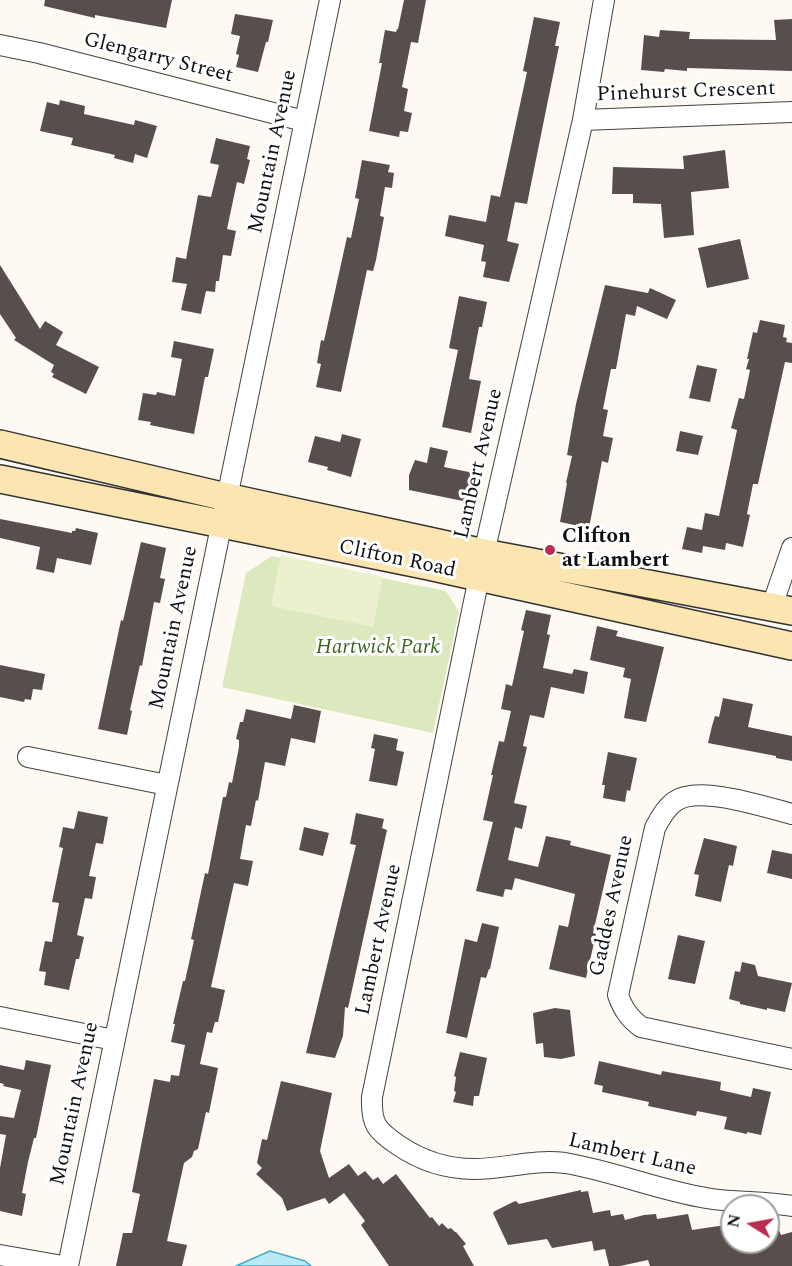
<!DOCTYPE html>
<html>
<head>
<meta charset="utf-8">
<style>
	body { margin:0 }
	#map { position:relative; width:792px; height:1266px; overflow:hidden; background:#fefaf3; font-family:Spectral,serif }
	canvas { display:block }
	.north { position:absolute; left:720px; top:1194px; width:60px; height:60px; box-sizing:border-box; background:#fff; border:2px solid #9f9f9f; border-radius:50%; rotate:281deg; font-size:16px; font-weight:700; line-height:24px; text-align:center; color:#101010 }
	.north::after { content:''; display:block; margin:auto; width:21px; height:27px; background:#bb2d4e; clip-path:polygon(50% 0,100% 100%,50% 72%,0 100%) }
</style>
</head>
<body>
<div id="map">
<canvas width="792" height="1266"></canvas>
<div class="north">N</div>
</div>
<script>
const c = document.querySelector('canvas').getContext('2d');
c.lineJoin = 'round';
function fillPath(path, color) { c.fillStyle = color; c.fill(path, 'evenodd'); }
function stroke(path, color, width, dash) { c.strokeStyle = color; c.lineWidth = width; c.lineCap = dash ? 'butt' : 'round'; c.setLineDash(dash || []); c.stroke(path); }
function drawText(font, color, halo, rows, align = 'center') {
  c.font = font + ' Spectral,serif'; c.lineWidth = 6; c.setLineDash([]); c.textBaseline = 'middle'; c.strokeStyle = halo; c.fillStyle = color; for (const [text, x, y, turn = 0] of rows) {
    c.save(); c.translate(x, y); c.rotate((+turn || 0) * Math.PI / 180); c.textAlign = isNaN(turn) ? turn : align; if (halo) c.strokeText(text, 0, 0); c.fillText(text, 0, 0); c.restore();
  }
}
fillPath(new Path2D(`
	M272,556L446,591L459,612L433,733L222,687L246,573Z`), '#dce8bd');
fillPath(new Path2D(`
	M281,555L383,577L373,627L271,606Z`), '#ebf0cf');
const water = new Path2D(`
	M270,1251L305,1261L311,1266H236Z`);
fillPath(water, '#bae9f4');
stroke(water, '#44acc8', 1.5);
fillPath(new Path2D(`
	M45,0H172L166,28L95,15V18L44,6Z
	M404,0H426L418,43L411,42L402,87L408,89L404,111L412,113L408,132L400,131L399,137L369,131L382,63H379L385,30L396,32L397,29H398Z
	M235,14L273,20L268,42H266L258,72L236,67L239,55L236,54L240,36L231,34Z
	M534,17L560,22L555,46H559L527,204L515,202L507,241L519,244L509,282L483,277L486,262L481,261L484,245L445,236L449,215L486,222L491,195L500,197L527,72L523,71Z
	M792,19V71L687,68V71L665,69L664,72L641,70L644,35L659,37L660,30L690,32L689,39L776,40L774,20Z
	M60,100L85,106L84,114L134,125L135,120L157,126L147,158L135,154L133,163L114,158L115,155L71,145L73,138L40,131L47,102L59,105Z
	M216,138L250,146L247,159L250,160L244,184L237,182L227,229L236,231L231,256L223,255L219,281H216L215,292L206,291L201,314L181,310L187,284L172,282L176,257L186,259L198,195L211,197L219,165L210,163Z
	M725,150L729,188L691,192L694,235L664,238L661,204L633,203V194H612L613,167L684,169L683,156Z
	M362,160L390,165L388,172L394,173L392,188L385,187L380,216L384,217L376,260L373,271L367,270L341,392L316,387L321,364L317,363L321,340L324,341L347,237L351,238L359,199L355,198Z
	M740,239L749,279L707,288L698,248Z
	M0,265L40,329L45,321L63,332L56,345L99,367L86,394L52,377L54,374L51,372L54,365L14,340L16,338L0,314Z
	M605,285L648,293L650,288L676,300L667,319L637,306L635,316L626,314L616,369H611L603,409L608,410L603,436L613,438L608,463L602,461L589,528L560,522L567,483H566L572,456L567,455L576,404Z
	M459,296L487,302L482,327H479L469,379L481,381L471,433L442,427L458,350L449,348Z
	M760,320L785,325L783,337L787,338L786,342L792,343V363L785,362L758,484H753L747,514L750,515L743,547L726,543L725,550L703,546L702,553L682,549L687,527L702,530L705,513L719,516L737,430L731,428L739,398L744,399L750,370L746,369L749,359H747L753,332L757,333Z
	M174,341L214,349L208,377H205L194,434L150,425L151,422L138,420L143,393L156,395L157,392L175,396L182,359L171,357Z
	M697,365L717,369L710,402L689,398Z
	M680,431L703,436L698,455L676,451Z
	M342,434L361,439L351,477L327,470L328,467L308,462L315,436L340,442Z
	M430,447L448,451L444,467L474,473V488L468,502L409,490V475L415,460L427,463Z
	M0,519L72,533V531H75L76,528L98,533L91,565L57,558L54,573L36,569L40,547L0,538Z
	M141,542L166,548L160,578L165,579L160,603L154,602L142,666L140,665L130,710L132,711L127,735L98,729L121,620L123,621Z
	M526,610L551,615L547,634L550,635L543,668L572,674L574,669L588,672L584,694L551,687L544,718L530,715L523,746L527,747L514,803L527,806L522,829L515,827L508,860L538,867L546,836L571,841L570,845L611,855L593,933L596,934L586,978L549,969L559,925L568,927L575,894L515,878L512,890L505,889L503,897L476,891L493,822L483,820L493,775H491L499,741L504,742L511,711L501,709L506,684L512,686L524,631L521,630Z
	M597,626L618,631L616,636L664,647L646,722L624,718L631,679L623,677L625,668L590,660Z
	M0,665L45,674L42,690L33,689L31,700L25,699L24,702L0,697Z
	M723,698L753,704L748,727L792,736V761L776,758V756L708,743L712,726L715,716L719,717Z
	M294,705L321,711L315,743L291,738L285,766L265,762L258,801L256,800L251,826L246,825L240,859L253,861L248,886L234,883L211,987L225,990L218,1022H215L212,1033L207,1032L200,1064L218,1068L209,1113L206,1112L198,1149L194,1151L192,1157L184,1163L167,1241L187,1245L182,1266H116L123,1233H132L140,1194L132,1192L154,1079L170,1082L171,1075L179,1076L185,1045L171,1042L175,1024H173L183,981H185L194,940L191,939L205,873L208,874L223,797H226L229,782L232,783L239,747V740L236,739L240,722H243L246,709L291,719Z
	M374,734L398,739L396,750L404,752L397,786L369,781L375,749L371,748Z
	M608,752L637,758L630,791L627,790L625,802L603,798L605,785H602Z
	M78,811L108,817L103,844L96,843L89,876L96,877L92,899L85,898L77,935L84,937L79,959H76L69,990L44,985L46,972L39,971L45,941L52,942L59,903L52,902L63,848L59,847L63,827L74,829Z
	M356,813L384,819L382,828L387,830L348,1008L345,1007L343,1036L335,1058L306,1053L356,845L350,844Z
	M304,827L329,833L323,856L299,850Z
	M704,838L737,846L733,866L729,865L721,902L695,896L699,875L694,874Z
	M772,850L792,854V879L767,873Z
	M482,923L499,927L490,969H489L486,978L481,977L467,1038L446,1033L465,939L477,942Z
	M678,935L705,941L695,984L668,979Z
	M742,962L755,965L758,976L792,983L785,1012L767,1008V1010L740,1004V1002L729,999L735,971L740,972Z
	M555,1008L570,1010L575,1056L561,1059L544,1057L543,1043L536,1044L533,1013Z
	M460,1052L487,1058L479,1096H474L473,1106L453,1102L456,1092L454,1091L456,1077L454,1076Z
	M26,1060L51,1065L36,1138H34L28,1162L22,1193L26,1194L22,1216L0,1211V1168L6,1135L0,1134V1116L14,1118L21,1090L3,1086L4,1084L0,1083V1065L24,1070Z
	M599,1061L661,1075L662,1071L721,1082L720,1090L751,1097L753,1088L771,1092L761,1135L747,1132V1134L724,1129L727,1117L697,1111L696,1116L648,1106L649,1102L602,1092L603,1086L594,1084Z
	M281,1081L332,1093L320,1151L329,1178L349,1164L358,1176L365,1171L373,1180L378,1177L383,1184L396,1174L430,1218L432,1217L439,1226L442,1223L448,1229L451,1228L455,1232H456L466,1244L463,1246L474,1266H389L361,1225L365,1221L344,1193L329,1204L325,1198L287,1211L282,1198L256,1174L262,1168L257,1163L262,1139L267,1140Z
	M581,1190V1192L588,1191L593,1213L610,1210L611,1216L623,1214L625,1220L644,1215L656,1214L657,1219L688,1214L692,1230L732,1224V1242H768V1215L773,1216L781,1235L792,1232V1266H650L648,1260L620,1266H609L605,1249L594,1251L592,1241L552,1248L547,1239L508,1245L493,1213L495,1211L513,1202L516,1201L519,1204Z`), '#584f4d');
const minor = new Path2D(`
	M604,0L583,120L484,553L372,1097C371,1124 376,1130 398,1145C420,1160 446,1169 474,1169C505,1169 533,1159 565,1163C613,1171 658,1190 706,1198C734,1203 764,1201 792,1206
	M0,45L39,53L304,121
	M583,120L792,112
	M772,606L792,548
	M28,757L167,785
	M792,814C765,807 697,784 674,802C665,809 660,818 655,828L618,995C623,1009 629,1018 641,1027L792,1059
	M0,1017L114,1040
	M0,1255L63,1266
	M68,1266L330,0`);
const secondary = new Path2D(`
	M0,444L226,497L484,553L792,611
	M0,479L424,565L792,646`);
stroke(minor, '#434343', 22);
stroke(secondary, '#323232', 30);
stroke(minor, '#fff', 20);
stroke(secondary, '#fbe5b1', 27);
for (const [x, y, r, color] of [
	[550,550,6,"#bb2d4e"]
]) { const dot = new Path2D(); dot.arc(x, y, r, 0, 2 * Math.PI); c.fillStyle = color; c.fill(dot); stroke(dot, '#fff', 2); }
drawText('21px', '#101010', '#fff', [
	["Glengarry Street",158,59,14],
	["Pinehurst Crescent",686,93,-2],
	["Mountain Avenue",274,152,-78],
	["Lambert Avenue",480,464,-77],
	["Clifton Road",397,560,12],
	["Mountain Avenue",175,628,-78],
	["Gaddes Avenue",613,906,-78],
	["Lambert Avenue",380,940,-78],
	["Mountain Avenue",76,1104,-78],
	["Lambert Lane",632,1156,13]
]);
drawText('bold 21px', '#101010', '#fff', [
	["Clifton",562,538],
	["at Lambert",562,562]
], 'left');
drawText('italic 21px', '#3d6622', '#fff', [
	["Hartwick Park",378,649]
]);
</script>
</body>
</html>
